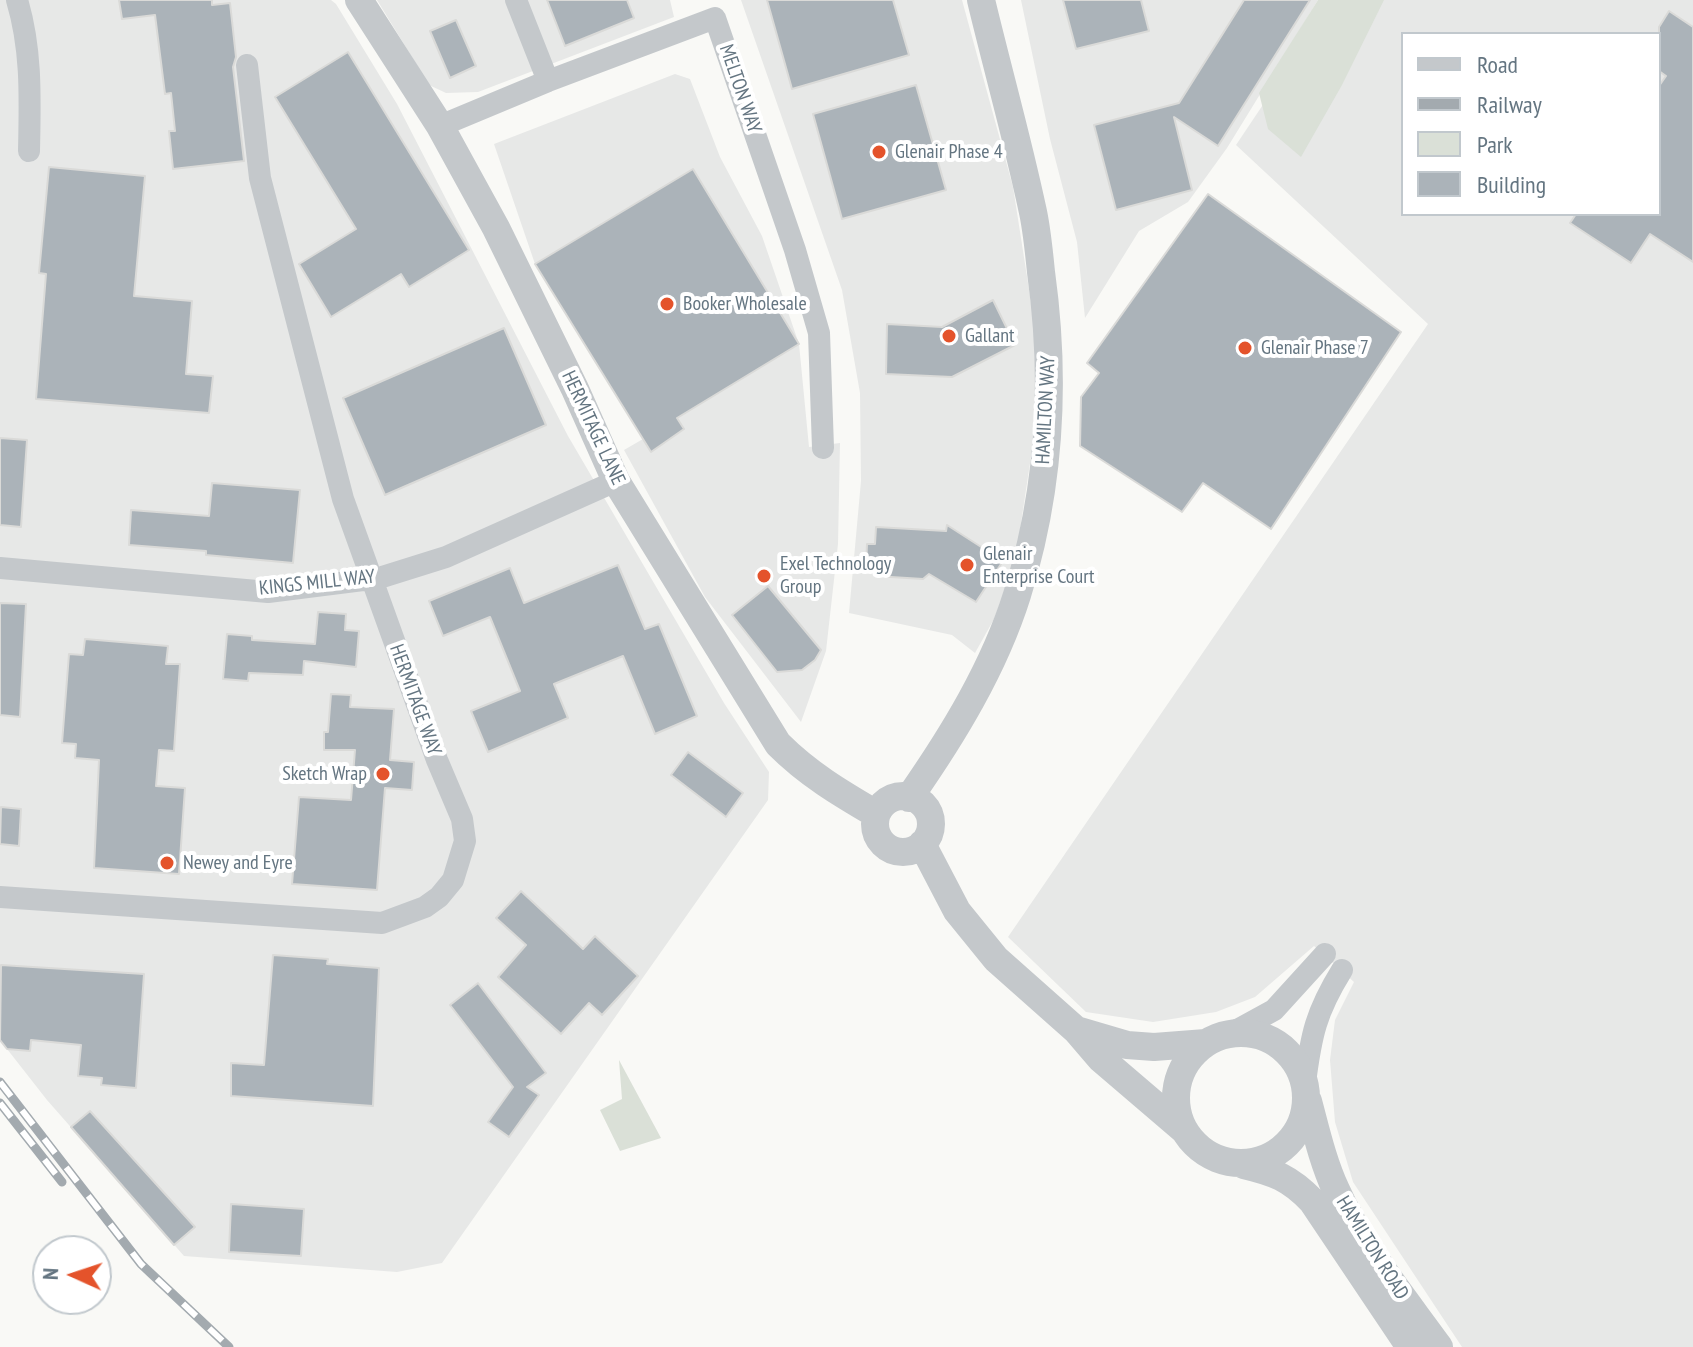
<!DOCTYPE html>
<html>
<head>
<meta charset="utf-8">
<style>
  body { margin:0 }
  #map { position:relative; width:1693px; height:1347px; overflow:hidden; background:#f9f9f6; font-family:"PT Sans Narrow",sans-serif }
  canvas { display:block }
  .legend { position:absolute; left:1401px; top:32px; width:260px; height:184px; box-sizing:border-box; background:#fff; border:2px solid #c1c8cd; margin:0; padding:10px 14px; list-style:none; font-size:24px; color:#647581 }
  .legend li { display:flex; align-items:center; gap:16px; height:40px }
  .legend b { width:40px; border:2px solid #c1c8cd }
  .north { position:absolute; left:32px; top:1235px; width:80px; height:80px; box-sizing:border-box; background:#fff; border:2px solid #c1c8cd; border-radius:50%; rotate:273deg; font-size:22px; font-weight:700; line-height:32px; text-align:center; color:#647581 }
  .north::after { content:''; display:block; margin:auto; width:28px; height:36px; background:#e4532b; clip-path:polygon(50% 0,100% 100%,50% 72%,0 100%) }
</style>
</head>
<body>
<div id="map">
<canvas width="1693" height="1347"></canvas>
<ul class="legend">
<li><b style="height:10px;background:#c4c8cb"></b>Road</li>
<li><b style="height:10px;background:#a3aaaf"></b>Railway</li>
<li><b style="height:22px;background:#dae0d7"></b>Park</li>
<li><b style="height:22px;background:#abb3b9"></b>Building</li>
</ul>
<div class="north">N</div>
</div>
<script>
const ctx = document.querySelector('canvas').getContext('2d');
ctx.lineJoin = 'round';
function paint(path, color) {
  ctx.fillStyle = color;
  ctx.fill(path, 'evenodd');
}
function stroke(path, color, width, dash) {
  ctx.strokeStyle = color;
  ctx.lineWidth = width;
  ctx.lineCap = dash ? 'butt' : 'round';
  ctx.setLineDash(dash || []);
  ctx.stroke(path);
}
function label(font, color, halo, rows, align = 'center') {
  ctx.font = font + ' "PT Sans Narrow",sans-serif';
  ctx.lineWidth = 8;
  ctx.setLineDash([]);
  ctx.textBaseline = 'middle';
  ctx.strokeStyle = halo;
  ctx.fillStyle = color;
  for (const [text, x, y, turn = 0] of rows) {
    ctx.save();
    ctx.translate(x, y);
    ctx.rotate((+turn || 0) * Math.PI / 180);
    ctx.textAlign = isNaN(turn) ? turn : align;
    if (halo) ctx.strokeText(text, 0, 0);
    ctx.fillText(text, 0, 0);
    ctx.restore();
  }
}
paint(new Path2D(`
  M0 0H331L336 4 397 104 568 436 724 703 769 772 768 800 442 1263 397 1272 184 1256 47 1100 0 1040Z
  M377 0H670L674 17 478 92 446 93 429 85Z
  M741 0H962L1013 187 1036 334 1035 430 1015 563 994 619 975 653 952 635 849 613 861 481 860 393 842 290Z
  M1021 0H1318L1227 148 1188 202 1139 231 1085 318 1077 242 1050 139Z
  M1333 0H1693V1347H1462L1353 1182 1335 1122 1330 1060 1335 1020 1354 982 1314 946 1255 997 1216 1012 1153 1022 1086 1012 1008 937 1428 324 1236 145ZM1403 34H1659V214H1403Z
  M675 74 690 79 720 157 762 236 799 344 809 447 840 443 838 544 826 651 801 722 705 597 624 450 643 439 535 264 494 144Z`), '#e7e8e7');
paint(new Path2D(`
  M1318 0H1384L1342 85 1301 157 1268 129 1259 93Z
  M619 1060 661 1138 620 1151 600 1110 622 1099Z`), '#dae0d7');
const building = new Path2D(`
  M119 0H212V5L230 3 236 57 233 67 244 161 173 169 169 131H175L171 93 165 94 155 15 122 19Z
  M547 0H627L634 18 565 46Z
  M767 0H893L909 55 792 89Z
  M1063 0H1141L1149 31 1076 49Z
  M1244 0H1310L1218 146 1174 117 1192 190 1116 210 1094 125 1179 103Z
  M1669 11 1693 27V262L1650 234 1631 263 1570 223 1576 214H1659V86L1666 76 1659 71V27Z
  M456 20 476 66 450 78 430 31Z
  M348 52 469 250 409 287 401 274 331 317 299 264 356 229 275 97Z
  M916 85 946 190 842 219 813 114Z
  M49 167 145 176 134 296 192 301 186 374 213 376 209 413 36 399 46 274 39 273Z
  M693 169 799 344 677 418 684 429 651 452 535 264Z
  M1208 194 1401 332 1271 529 1203 483 1182 512 1080 446 1081 397 1099 373 1087 363Z
  M993 300 1015 345 952 377 886 374 887 324 942 327Z
  M504 328 546 425 385 495 343 398Z
  M0 438 27 440 21 527 0 525Z
  M212 483 300 490 293 563 206 555V551L129 545 131 510 209 516Z
  M947 525 1003 561 976 602 929 574 923 579 875 576V566H866L867 544H875L876 527 946 531Z
  M618 565 645 629 659 624 697 716 655 734 623 656 554 684 568 718 488 752 471 711 520 691 490 617 443 636 429 601 510 568 524 603Z
  M768 586 821 650 815 660 802 670 777 672 732 615Z
  M0 603 26 604 20 717 0 715Z
  M318 612 346 614 345 630 359 631 356 667 304 661 303 675 249 673 248 681 223 679 227 634 252 636V640L315 644Z
  M85 639 168 646 166 664H180L174 751 159 750 156 786 185 788 179 874 94 868 99 760 75 758 76 744 62 743 69 654 83 655Z
  M331 694 351 695 350 707 394 709 390 760 414 762 412 790 385 788 377 890 292 884 299 797 351 800 355 750H324V732H328Z
  M688 752 743 793 726 817 671 775Z
  M1 807 21 809 19 846 0 844Z
  M521 891 583 949 595 936 638 976 602 1015 589 1003 561 1034 498 977 526 945 496 918Z
  M273 955 328 959 327 964 379 968 373 1106 231 1096V1063L264 1065Z
  M1 965 144 974 136 1088 101 1085 102 1078 78 1076 81 1045 31 1040 30 1051 7 1049 0 1040Z
  M478 983 546 1073 527 1087 539 1095 509 1137 488 1122 513 1087 450 1005Z
  M90 1111 195 1227 174 1245 71 1127Z
  M231 1204 304 1209 301 1256 229 1252Z`);
paint(building, '#abb3b9');
stroke(building, '#dadad8', 2);
stroke(new Path2D(`
  M17 0C32 50 30 99 29 151
  M516 0 548 81
  M440 126 548 81 715 18 795 250 819 333 823 448
  M0 568 268 592 379 578 446 557 616 481
  M0 897 382 923 425 907 439 897 453 880 465 841 462 819 437 760 343 499 260 178 247 65
  M1232 1033 1274 1010 1325 954
  M1305 1083C1311 1035 1316 1012 1342 970`), '#c4c8cb', 22);
stroke(new Path2D(`
  M359 0 440 126 496 228 575 389 616 481 778 744C808 774 840 793 876 814
  M875 824a28 28 0 1 1 56 0a28 28 0 1 1-56 0Z
  M909 798C953 735 994 668 1017 595 1050 490 1056 380 1041 272 1039 252 1037 231 1033 212 1018 141 998 71 981 0
  M922 844 957 911 996 959 1076 1030 1100 1058 1183 1129
  M1076 1030 1127 1045 1154 1047 1206 1043
  M1176 1098a65 65 0 1 1 130 0a65 65 0 1 1-130 0Z
  M1308 1101C1316 1131 1323 1162 1336 1190 1361 1246 1403 1297 1439 1347
  M1244 1165C1274 1172 1290 1178 1312 1201L1410 1347`), '#c4c8cb', 28);
const rail = new Path2D(`
  M0 1082 141 1264 229 1347
  M0 1103 62 1182`);
stroke(rail, '#a3aaaf', 9);
stroke(rail, '#fff', 6, [18]);
for (const [x, y, r, color] of [
  [879,152,8,"#e4532b"],
  [667,304,8,"#e4532b"],
  [949,336,8,"#e4532b"],
  [1245,348,8,"#e4532b"],
  [967,565,8,"#e4532b"],
  [764,576,8,"#e4532b"],
  [383,774,8,"#e4532b"],
  [167,863,8,"#e4532b"]
]) {
  const dot = new Path2D();
  dot.arc(x, y, r, 0, 2 * Math.PI);
  ctx.fillStyle = color;
  ctx.fill(dot);
  stroke(dot, '#fff', 3);
}
label('20px', '#647581', '#fff', [
  ["MELTON WAY",740,89,71],
  ["HAMILTON WAY",1046,410,-87],
  ["HERMITAGE LANE",593,428,65],
  ["KINGS MILL WAY",317,583,-6],
  ["HERMITAGE WAY",415,700,70],
  ["HAMILTON ROAD",1372,1248,58]
]);
label('20px', '#647581', '#fff', [
  ["Glenair Phase 4",895,152],
  ["Booker Wholesale",683,304],
  ["Gallant",965,336],
  ["Glenair Phase 7",1261,348],
  ["Glenair",983,554],
  ["Enterprise Court",983,577],
  ["Exel Technology",780,564],
  ["Group",780,587],
  ["Sketch Wrap",367,774,"right"],
  ["Newey and Eyre",183,863]
], 'left');
</script>
</body>
</html>
